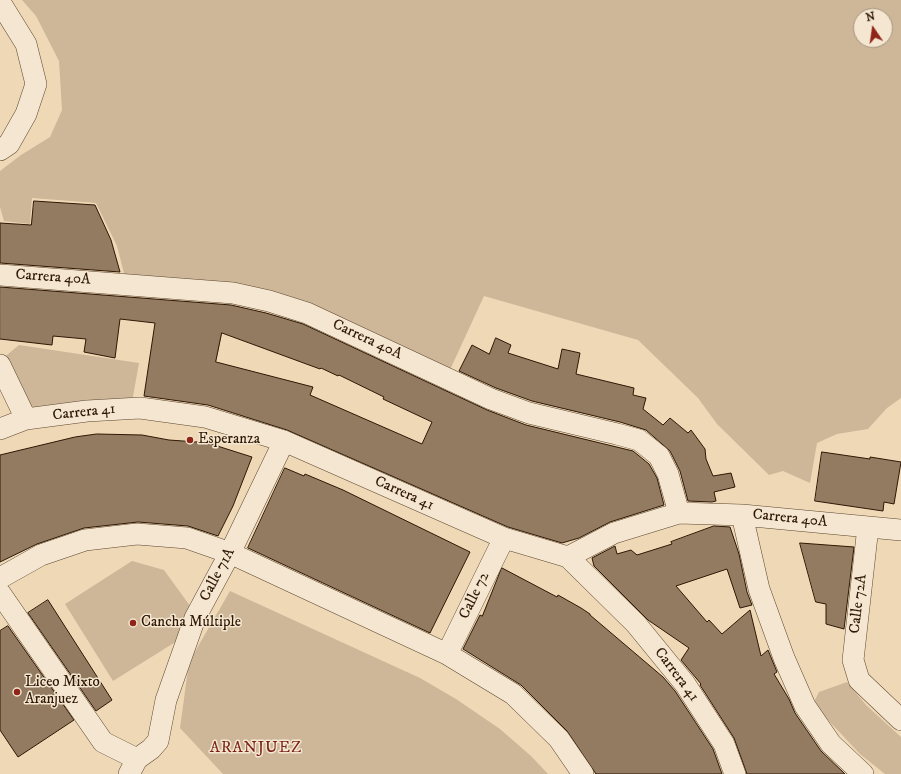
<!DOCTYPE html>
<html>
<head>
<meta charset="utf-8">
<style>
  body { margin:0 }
  #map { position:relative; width:901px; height:774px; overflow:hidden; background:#eed8b6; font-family:"IM FELL DW Pica",serif }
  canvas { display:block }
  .north { position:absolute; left:853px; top:8px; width:40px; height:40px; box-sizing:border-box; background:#f4e6d0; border:1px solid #a5937e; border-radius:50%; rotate:347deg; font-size:11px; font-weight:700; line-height:16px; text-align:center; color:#2e1704 }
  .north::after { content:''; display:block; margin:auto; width:14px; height:18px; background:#8f2418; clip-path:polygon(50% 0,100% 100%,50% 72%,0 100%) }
</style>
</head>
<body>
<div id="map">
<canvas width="901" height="774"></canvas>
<div class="north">N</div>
</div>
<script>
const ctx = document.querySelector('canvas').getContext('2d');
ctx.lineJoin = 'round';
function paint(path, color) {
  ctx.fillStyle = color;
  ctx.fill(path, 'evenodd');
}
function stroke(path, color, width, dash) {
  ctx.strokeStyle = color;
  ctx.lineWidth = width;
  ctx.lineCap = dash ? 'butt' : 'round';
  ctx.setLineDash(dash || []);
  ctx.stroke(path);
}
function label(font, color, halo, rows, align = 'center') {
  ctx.font = font + ' "IM FELL DW Pica",serif';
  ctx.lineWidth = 3;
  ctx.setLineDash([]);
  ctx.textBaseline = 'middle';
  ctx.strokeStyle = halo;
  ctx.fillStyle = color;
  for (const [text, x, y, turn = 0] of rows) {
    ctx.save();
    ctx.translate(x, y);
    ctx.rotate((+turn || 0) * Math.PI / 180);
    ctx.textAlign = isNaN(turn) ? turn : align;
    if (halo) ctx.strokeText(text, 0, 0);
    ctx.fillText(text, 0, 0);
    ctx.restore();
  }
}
paint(new Path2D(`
  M22 0H901V398L887 408 868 429 837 434 817 443 810 483 783 471 769 475 717 424 698 398 638 340 484 296 449 372 302 304 125 277 117 246 96 203 32 198 30 224 4 221 0 207V171L21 155 50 137 62 110 59 61 36 16ZM861 16H885V40H861Z
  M19 345 139 363 132 402 32 417 2 359Z
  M132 561 164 570 193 610 185 636 113 681 65 604Z
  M230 591 420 678 456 699 500 729 531 756 548 774H223L180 728 189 662Z
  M847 682 866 705 901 737V774H885L860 754 813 704 819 692Z`), '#cdb798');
const building = new Path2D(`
  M34 201 95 205 111 240 120 272 0 263V223L31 225Z
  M0 287 231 305 266 313 303 324 487 410 526 425 633 451 649 464 657 478 664 505 610 522 579 538 562 543 508 527 287 430 208 405 144 396 155 323 120 319 115 358 84 352 86 339 53 336 52 345 0 339ZM222 333 320 369 321 368 338 376 339 375 384 397 383 399 432 422 422 444 310 395 313 387 216 362Z
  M496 338 511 345 508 353 558 369 562 349 580 353 576 374 634 388 633 395 646 398 643 409 663 425 670 418 688 433 691 430 705 449 706 459 713 476 731 473 735 487 714 492 716 501 712 502 688 501 680 471 670 451 646 430 620 422 532 401 496 388 459 371 472 345 489 354Z
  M97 434 142 435 169 440 197 442 211 444 252 457 233 506 218 536 188 526 138 522 84 528 37 544 0 562V455L75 437Z
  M822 452 870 459V457L901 462 894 504 884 502 883 511 815 501Z
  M285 468 304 476 305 474 343 490 470 552 430 633 248 548Z
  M714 526 730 527 739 554 747 592 752 605 740 608 727 569 676 586 707 622 709 620 722 634 750 610 761 656 768 650 777 672 774 674 789 699 795 713 821 751 845 774H747L734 738 700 685 701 684 681 660 689 648 648 620 594 566 592 558 615 546 617 554 631 550 637 555 672 544 671 542Z
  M800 543 854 547 844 629 826 624V604L816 602Z
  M502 568 557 597 558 595 581 608 590 614V615L663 677 675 691 713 749 722 774H596L567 731 521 685 463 649 480 615 482 616Z
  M48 600 112 700 96 711 28 613Z
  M8 626 74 720 18 757 0 730V631Z`);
paint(building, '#927b61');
stroke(building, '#2e1704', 1);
const minor = new Path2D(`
  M0 2 26 44 36 84 26 114 9 144 0 150
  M0 275 233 293 269 301 307 313 491 399 529 413 617 434 639 440 659 456 668 474 679 513
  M0 365 26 419
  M0 429 26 419 87 411 140 408 205 417 284 441 504 538 568 557 636 624 685 684 724 744 735 774
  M742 515 759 589 784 658 805 706 831 744 863 774
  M868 527 853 660 859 680 901 720
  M568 557 614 533 679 513 742 515 901 530
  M0 578 41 555 85 540 137 534 187 538 230 553 447 654 513 694 559 739 583 774
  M0 593 103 742 137 759
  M447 654 504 538
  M129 774 137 759 151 749 158 741 166 700 195 618 230 553 284 441`);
stroke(minor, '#5e4730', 22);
stroke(minor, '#f4e6d0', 21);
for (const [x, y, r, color] of [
  [190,440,4,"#8f2418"],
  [133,623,4,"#8f2418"],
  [17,692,4,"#8f2418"]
]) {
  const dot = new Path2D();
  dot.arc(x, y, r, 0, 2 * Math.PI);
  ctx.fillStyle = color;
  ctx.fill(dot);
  stroke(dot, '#f4e6d0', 1.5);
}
label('15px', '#2e1704', '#f4e6d0', [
  ["Carrera 40A",53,278,4],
  ["Carrera 40A",367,340,25],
  ["Carrera 41",84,413,-6],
  ["Carrera 41",404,494,24],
  ["Carrera 40A",790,519,6],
  ["Calle 71A",218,575,-62],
  ["Calle 72",475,596,-64],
  ["Calle 72A",859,604,-83],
  ["Carrera 41",676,675,53]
]);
label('15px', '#2e1704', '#f4e6d0', [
  ["Esperanza",198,440],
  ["Cancha Múltiple",141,623],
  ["Liceo Mixto",25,683],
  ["Aranjuez",25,700]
], 'left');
ctx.letterSpacing = '1px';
label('16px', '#7a1f14', '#f4e6d0', [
  ["ARANJUEZ",256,749]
]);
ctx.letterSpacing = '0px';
</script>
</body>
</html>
